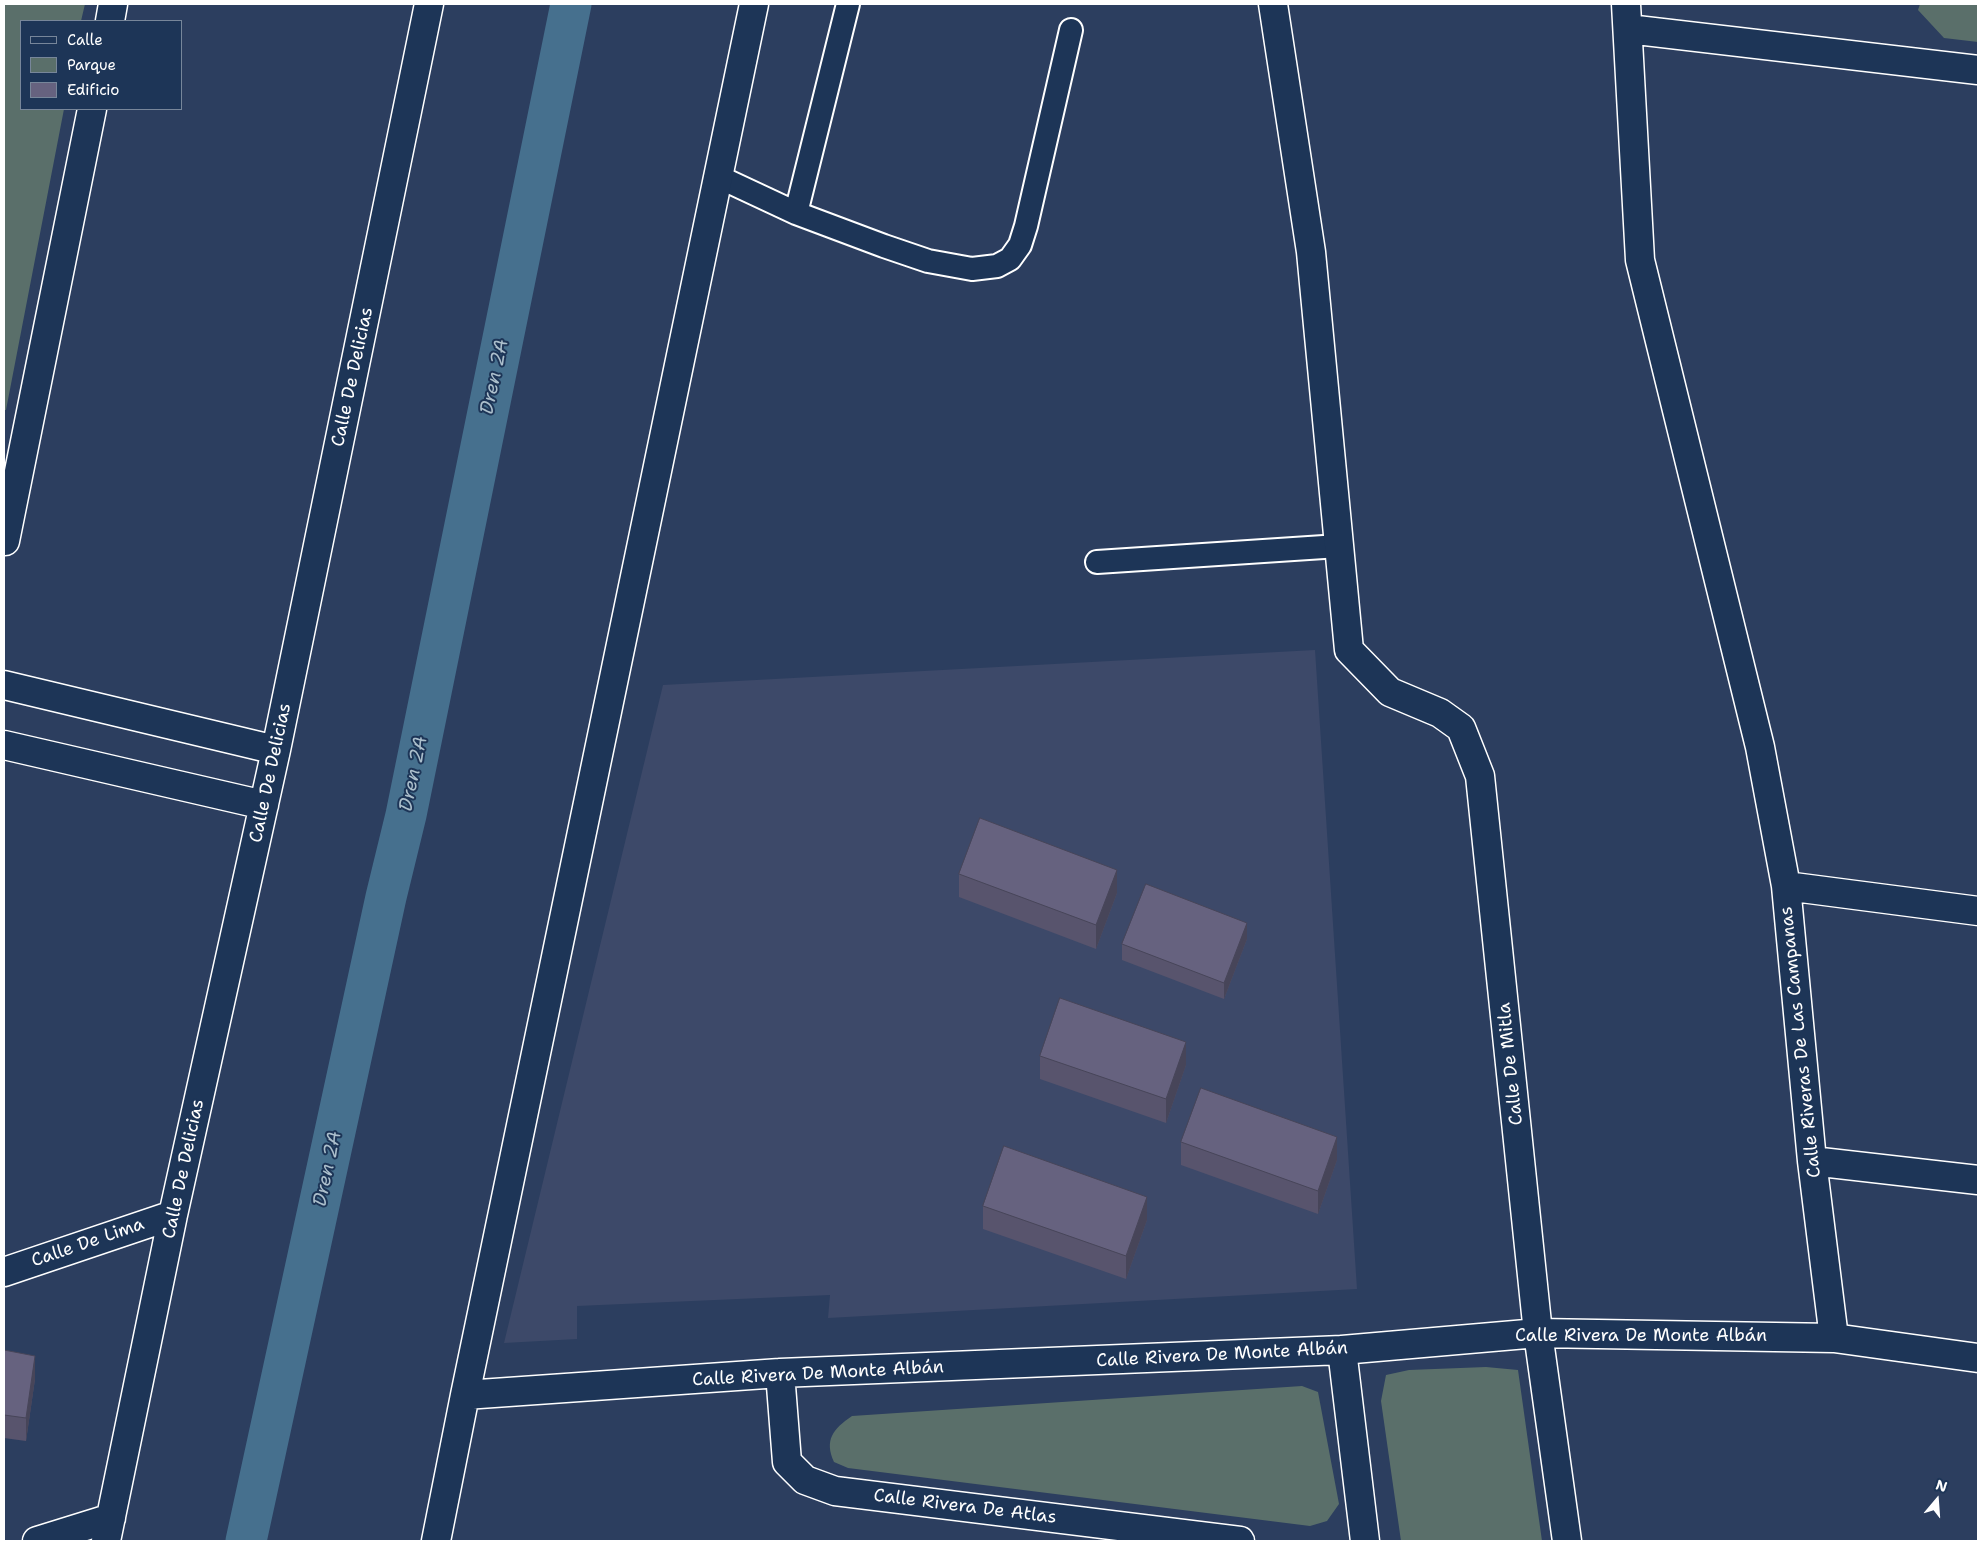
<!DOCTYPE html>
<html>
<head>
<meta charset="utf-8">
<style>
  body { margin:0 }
  #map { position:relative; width:1982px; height:1545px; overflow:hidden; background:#2c3e5f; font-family:"Shantell Sans",sans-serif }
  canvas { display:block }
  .frame { position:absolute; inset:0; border:5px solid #fff; pointer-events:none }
  .legend { position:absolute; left:20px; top:20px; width:162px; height:90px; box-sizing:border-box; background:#1d3557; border:1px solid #77869a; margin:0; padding:6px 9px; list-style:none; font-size:15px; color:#fff }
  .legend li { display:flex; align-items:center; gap:10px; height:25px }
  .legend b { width:25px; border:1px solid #77869a }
  .north { position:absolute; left:1912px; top:1475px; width:50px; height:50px; -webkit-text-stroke:4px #1d3557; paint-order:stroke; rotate:18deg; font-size:14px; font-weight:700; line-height:20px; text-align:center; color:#fff }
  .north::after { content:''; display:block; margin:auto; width:18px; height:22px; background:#fff; clip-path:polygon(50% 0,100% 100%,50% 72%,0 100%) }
</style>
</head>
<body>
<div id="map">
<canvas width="1982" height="1545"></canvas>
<div class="frame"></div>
<ul class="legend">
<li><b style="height:6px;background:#1d3557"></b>Calle</li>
<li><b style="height:14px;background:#5a6f6a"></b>Parque</li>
<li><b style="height:14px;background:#66627f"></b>Edificio</li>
</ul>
<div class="north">N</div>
</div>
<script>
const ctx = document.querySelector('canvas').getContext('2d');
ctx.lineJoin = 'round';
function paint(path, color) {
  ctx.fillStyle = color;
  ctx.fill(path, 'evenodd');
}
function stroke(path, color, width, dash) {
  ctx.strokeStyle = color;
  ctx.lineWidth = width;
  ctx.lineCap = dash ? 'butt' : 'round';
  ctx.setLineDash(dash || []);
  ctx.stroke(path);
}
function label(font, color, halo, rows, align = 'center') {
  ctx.font = font + ' "Shantell Sans",sans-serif';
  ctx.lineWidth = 4;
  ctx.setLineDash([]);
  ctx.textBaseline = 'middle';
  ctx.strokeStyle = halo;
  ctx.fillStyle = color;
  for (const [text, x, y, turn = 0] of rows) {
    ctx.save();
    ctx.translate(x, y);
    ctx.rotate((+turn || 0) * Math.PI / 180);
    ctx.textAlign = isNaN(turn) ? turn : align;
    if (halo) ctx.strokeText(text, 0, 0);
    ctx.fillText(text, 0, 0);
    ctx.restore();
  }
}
paint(new Path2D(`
  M1315 650 1357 1289 828 1318 830 1295 577 1306V1339L504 1343 663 685Z`), '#3d4969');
paint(new Path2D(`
  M4 4H85L81 21H21V109H64L6 410H4Z
  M1920 4H1978V42L1944 38 1918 10Z
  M1486 1367 1518 1370 1542 1541H1401L1381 1401 1386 1375 1409 1370Z
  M1302 1386 1318 1392 1339 1504 1327 1521 1310 1526 848 1468 834 1462C824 1440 833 1429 852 1416Z`), '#5a6f6a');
stroke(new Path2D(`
  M246 1541 386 897 406 815 571 4`), '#46708e', 41);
const service = new Path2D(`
  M719 177 796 213 884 246 928 261 972 269 997 266 1010 259 1020 245 1026 226 1071 30
  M796 213 848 4
  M1097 562 1339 546`);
const minor = new Path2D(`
  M1273 4 1311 252 1349 650 1390 692 1440 713 1461 728 1480 776 1538 1333 1567 1541
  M1626 4 1640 260 1760 747 1786 886 1812 1161 1834 1338
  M110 21 113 4
  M1628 29 1978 70
  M5 541 92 109
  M4 685 276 750
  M4 745 264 805
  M1786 886 1978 911
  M1812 1161 1978 1180
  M4 1272 173 1215
  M1342 1350 1365 1541
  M780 1373 787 1462 805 1480 835 1491 1240 1541
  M465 1395 780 1373 1342 1350 1538 1333 1834 1338 1978 1358
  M37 1541 111 1518
  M106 1541 173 1215 276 750 429 4
  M436 1541 465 1395 754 4`);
stroke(service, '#fff', 26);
stroke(minor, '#fff', 31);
stroke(service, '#1d3557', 22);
stroke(minor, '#1d3557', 28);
paint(new Path2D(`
  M959 874 1117 893 1096 949 959 897Z
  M1247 939 1224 999 1122 960V944Z
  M1040 1056 1186 1065 1166 1123 1040 1079Z
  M1181 1142 1337 1160 1318 1214 1181 1165Z
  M983 1206 1147 1220 1126 1279 983 1229Z
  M4 1350 35 1379 26 1441 4 1438Z`), '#58546d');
paint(new Path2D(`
  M1117 870V893L1096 949V925Z
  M1247 923V939L1224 999V983Z
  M1186 1042V1065L1166 1123V1099Z
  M1337 1137V1160L1318 1214V1191Z
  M1147 1197V1220L1126 1279V1256Z
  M35 1356V1379L26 1441V1418Z`), '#474559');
const building = new Path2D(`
  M980 818 1117 870 1096 925 959 874Z
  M1146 884 1247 923 1224 983 1122 944Z
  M1060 998 1186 1042 1166 1099 1040 1056Z
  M1201 1088 1337 1137 1318 1191 1181 1142Z
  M1004 1146 1147 1197 1126 1256 983 1206Z
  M4 1350 35 1356 26 1418 4 1415Z`);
paint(building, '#66627f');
stroke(building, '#474559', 1);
label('18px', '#fff', '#1d3557', [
  ["Calle De Delicias",353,377,-78],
  ["Calle De Delicias",271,773,-78],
  ["Calle Riveras De Las Campanas",1801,1042,-96],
  ["Calle De Mitla",1511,1064,-96],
  ["Calle De Delicias",184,1169,-78],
  ["Calle De Lima",88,1243,-19],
  ["Calle Rivera De Monte Albán",1641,1336],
  ["Calle Rivera De Monte Albán",1222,1355,-3],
  ["Calle Rivera De Monte Albán",818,1374,-3],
  ["Calle Rivera De Atlas",965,1507,7]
]);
label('italic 19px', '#acbfcc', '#1d3557', [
  ["Dren 2A",495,377,-78],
  ["Dren 2A",414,774,-78],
  ["Dren 2A",328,1169,-78]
]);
</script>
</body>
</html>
